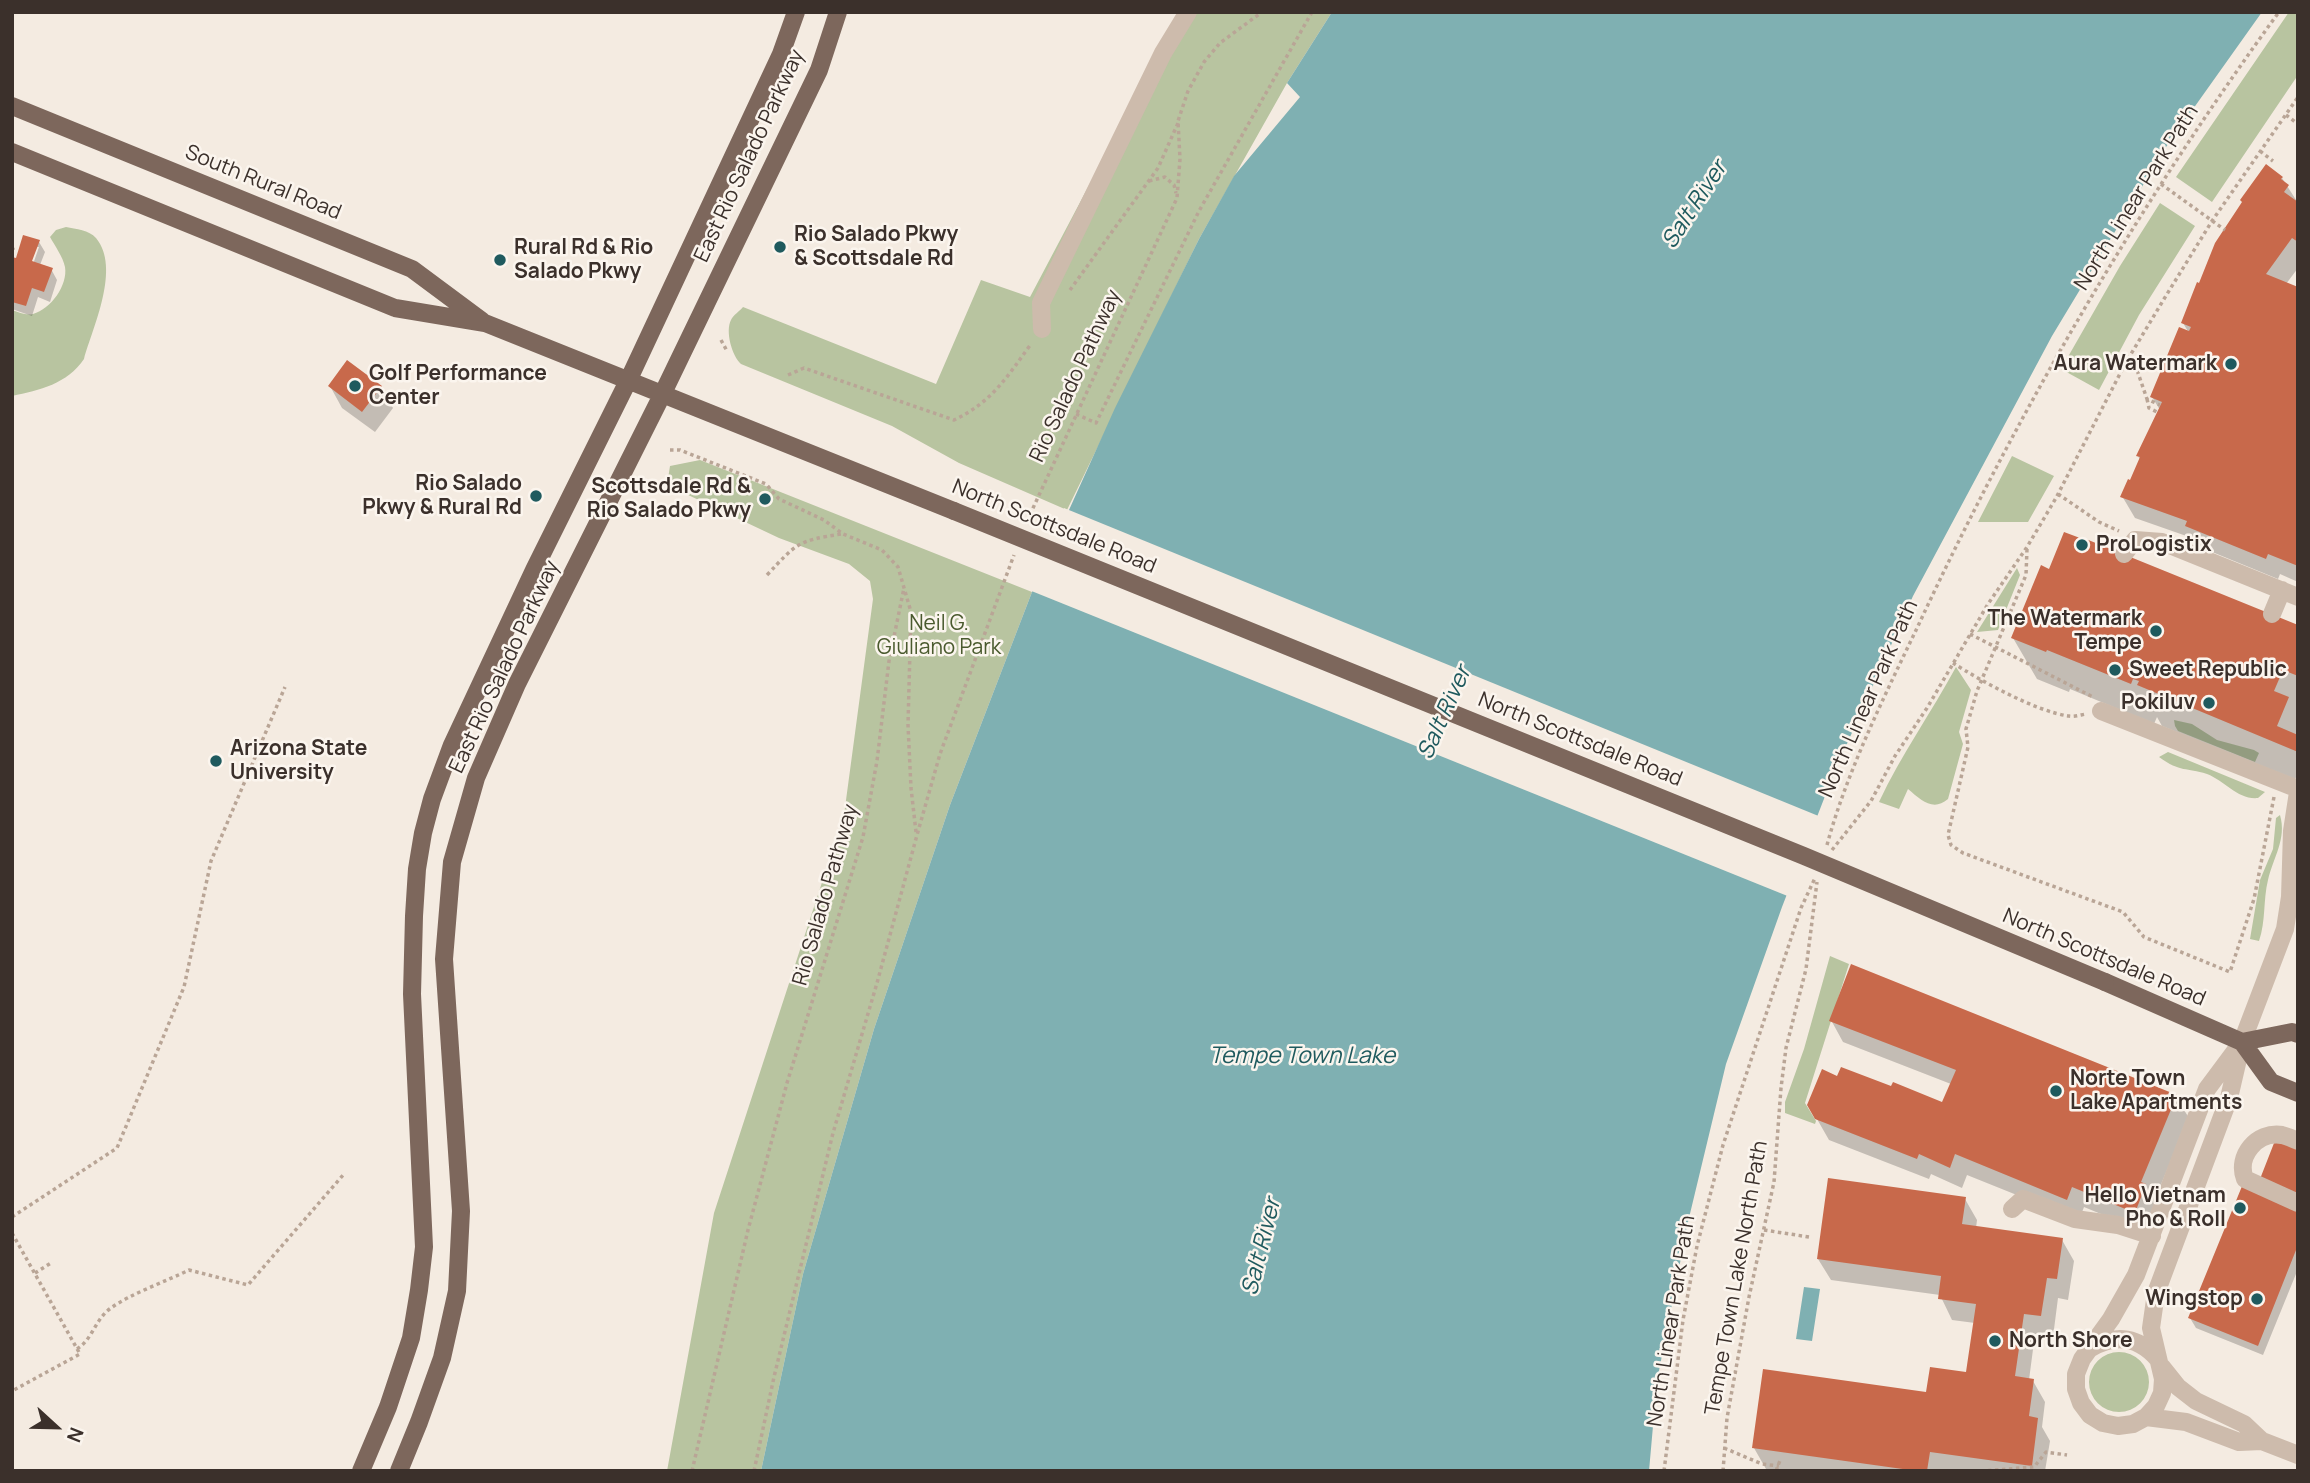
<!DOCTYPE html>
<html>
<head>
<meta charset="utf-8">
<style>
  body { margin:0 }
  #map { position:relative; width:2310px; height:1483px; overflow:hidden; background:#f4ebe1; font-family:Manrope,sans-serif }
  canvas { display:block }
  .frame { position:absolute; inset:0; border:14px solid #3b302b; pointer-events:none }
  .north { position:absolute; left:21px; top:1392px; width:70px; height:70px; -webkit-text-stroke:5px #fbf5ee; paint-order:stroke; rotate:112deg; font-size:19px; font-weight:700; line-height:28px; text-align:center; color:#3b302b }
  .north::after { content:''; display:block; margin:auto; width:24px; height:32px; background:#3b302b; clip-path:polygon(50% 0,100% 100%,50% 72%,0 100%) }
</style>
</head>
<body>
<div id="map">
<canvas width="2310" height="1483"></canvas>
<div class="frame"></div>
<div class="north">N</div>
</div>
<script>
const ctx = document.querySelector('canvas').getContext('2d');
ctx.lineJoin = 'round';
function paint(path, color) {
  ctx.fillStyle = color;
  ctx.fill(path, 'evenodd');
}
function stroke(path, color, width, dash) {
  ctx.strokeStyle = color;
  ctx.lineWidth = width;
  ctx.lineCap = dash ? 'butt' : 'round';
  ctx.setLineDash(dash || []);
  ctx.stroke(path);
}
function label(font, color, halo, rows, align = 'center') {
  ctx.font = font + ' Manrope,sans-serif';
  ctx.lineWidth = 5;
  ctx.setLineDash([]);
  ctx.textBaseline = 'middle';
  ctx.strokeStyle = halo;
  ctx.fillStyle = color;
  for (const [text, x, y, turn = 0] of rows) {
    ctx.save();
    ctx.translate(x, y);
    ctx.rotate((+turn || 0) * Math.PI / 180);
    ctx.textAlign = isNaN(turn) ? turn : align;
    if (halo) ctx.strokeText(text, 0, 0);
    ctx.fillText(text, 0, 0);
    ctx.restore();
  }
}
paint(new Path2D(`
  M1185 12H1332L1287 83 1199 239 1067 510 959 463 892 426 741 364C732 356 725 331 731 320 733 315 740 311 743 307L936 384 981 280 1030 297 1161 49Z
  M2289 12H2298V75L2212 202 2176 177Z
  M2160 203 2195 226 2139 315 2099 390 2061 369 2120 266Z
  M66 227C76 229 89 230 96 238 121 268 93 327 84 359 67 384 40 390 12 396V310C19 312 26 316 33 314 51 309 68 285 65 267 63 257 55 246 50 237L56 230Z
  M2012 456 2054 476 2028 522H1978Z
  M700 460 1032 592 950 805 874 1029 803 1274 761 1471H667L714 1213 844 815 873 599 870 581 849 564 779 538 667 485 670 466Z
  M2017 568 2020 575 1998 630 1977 632Z
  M1956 667 1971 690 1959 732 1963 744 1948 799C1933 812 1921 800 1908 789L1899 809 1879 802C1901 755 1931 713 1956 667Z
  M2174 720 2192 724 2217 740 2254 750 2259 753 2255 762 2178 731 2175 726Z
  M2168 752 2265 792 2258 798C2238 800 2225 781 2207 774 2186 767 2181 773 2159 757Z
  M2280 815C2287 839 2273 858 2268 880 2263 900 2266 921 2259 941L2250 939 2260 880 2273 849 2276 818Z
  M1830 956 1849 964 1805 1103 1816 1121 1815 1124 1785 1113V1102L1804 1049Z
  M2089 1382a30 30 0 1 1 60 0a30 30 0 1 1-60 0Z`), '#b8c4a0');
paint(new Path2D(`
  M1332 12H2262L2166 147 2052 336 1913 596 1834 773 1782 907 1726 1064 1688 1222 1657 1381 1649 1471H761L803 1274 874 1029 950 805 1032 592 1115 408 1199 239 1234 176 1300 97 1287 83Z
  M1804 1287 1820 1289 1812 1341 1796 1339Z`), '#7fb0b2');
paint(new Path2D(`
  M1064 508 1821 817 1790 897 1029 590Z`), '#f4ebe1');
paint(new Path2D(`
  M2282 178 2298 203V268L2286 284 2298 289V582L2280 574 2278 579 2200 547 2195 539 2135 518 2122 496 2131 482 2140 460 2138 456 2160 410 2152 397 2189 333 2183 323 2217 244Z
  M39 242 45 252 40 265 51 269 57 280 50 302 38 297 32 316 12 309V258L17 260ZM36 247H39L31 270 28 269Z
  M330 386 380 387 393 408 375 432 342 408Z
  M2298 627V772L2295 780 2162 726 2157 717 2154 724 2070 689 2069 692 2037 679 2013 638Z
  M1852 966 2176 1097 2189 1118 2154 1201 2157 1207 2147 1233 2084 1207 2079 1220 1967 1175 1962 1188 1931 1174 1929 1179 1829 1140 1809 1105 1837 1078 1892 1089 1943 1104 1951 1084 1843 1042 1831 1020Z
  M2298 1148V1269L2263 1355 2196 1328 2190 1318 2261 1181Z
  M1965 1199 1977 1220 1976 1228 2062 1240 2074 1261 2068 1300 2058 1298 2053 1337 2035 1334 2029 1380 2033 1381 2045 1402 2042 1427 2050 1441 2045 1471H1779L1766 1469 1754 1448 1927 1394 1968 1374 1975 1323 1952 1320 1940 1295 1831 1280 1818 1259Z`), '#0003');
paint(new Path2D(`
  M2266 164 2283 177 2281 179 2289 185 2284 192 2298 202V242L2292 238 2266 274 2298 287V566L2268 554 2266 559 2185 526 2187 521 2120 497 2128 479 2130 480 2140 457 2136 456 2162 402 2150 397 2179 327 2189 331 2191 327 2181 323 2197 282 2199 283 2215 243 2242 202 2240 200Z
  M23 235 40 240 32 261 53 268 44 292 32 288 26 306 12 302V257L16 258Z
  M347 360 382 386 362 412 328 386Z
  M2064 532 2080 538 2081 537 2298 625V676L2283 670 2274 691 2289 697 2277 726 2298 735V752L2137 685 2139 681 2133 679 2131 684 2047 650 2046 652 2011 638 2041 565 2049 569Z
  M1851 964 2177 1095 2141 1182 2146 1184 2135 1213 2072 1187 2067 1200 1955 1154 1950 1168 1919 1154 1917 1159 1815 1119 1807 1105 1822 1069 1837 1076 1841 1067 1891 1086 1893 1082 1942 1102 1956 1070 1829 1021Z
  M2276 1138 2298 1146V1245L2258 1346 2188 1318 2247 1174 2260 1179Z
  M1828 1178 1966 1197 1962 1224 2063 1238 2057 1279 2047 1278 2041 1316 2024 1314 2015 1376 2034 1379 2029 1416 2038 1418 2032 1466 1930 1452 1927 1471H1917L1752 1448 1763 1369 1926 1392 1930 1367 1966 1372 1976 1304 1938 1299 1941 1276 1817 1259Z`), '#c8694b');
stroke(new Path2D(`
  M2286 115 2298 124
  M2260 151 2273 161
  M1149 181 1165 177 1174 185 1176 193
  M2161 184 2225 230
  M12 247 14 251
  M1070 290 1158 168 1178 123
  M721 340 727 351
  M2125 364 2137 370 2147 399 2160 405
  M788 375 804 368 954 420C992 402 1007 377 1031 344
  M2147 399 2149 408 2157 412
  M1076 414 1096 423 1199 211 1312 12
  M670 450H680L766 484 779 499 824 520 843 534 882 550 898 567 911 612 908 725 911 788 916 832
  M2058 494 2099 522 2119 531
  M1027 521 1177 198 1180 159 1178 121 1188 91 1204 62 1220 43 1262 12
  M2027 549 2026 575 1977 691 1966 729 1968 747 1948 835 1951 845 1963 853 2123 912 2144 937 2230 972 2254 899 2274 797
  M767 575C797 543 797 541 841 534
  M1970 634 2093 697
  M1953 663C1981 681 2037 712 2069 716 2074 717 2080 715 2086 714
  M1827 845C1847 771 1885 695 1918 626 2018 411 2139 204 2279 12
  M1832 850 1871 801 1895 756 1927 708 1988 604 2027 547 2056 498 2125 364 2164 299 2212 221 2298 97
  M12 1217 117 1148 184 987 211 861 285 687
  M1764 1230 1809 1237
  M12 1233 80 1354 12 1391
  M35 1273 51 1263
  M77 1349C93 1339 95 1319 111 1308 130 1294 167 1281 189 1270L248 1285 344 1174
  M1724 1448 1762 1464 1779 1466
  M692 1471 748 1230 787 1083 863 837 877 761 889 661 904 588
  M754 1471 774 1377 833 1133 877 983 917 835 940 754 1014 555
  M1664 1471 1683 1320 1697 1246 1723 1145 1801 908 1815 878
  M1723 1471 1727 1418 1749 1297 1774 1182 1781 1088 1786 1048 1806 969 1817 882
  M1776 1471 1781 1458
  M1981 1471 2034 1467 2046 1452 2067 1455`), '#b9a596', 3.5, [3.5, 3.5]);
stroke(new Path2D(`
  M1042 329 1041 303 1163 53 1188 12
  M2124 554 2135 540 2162 542 2298 597
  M2272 614 2282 590
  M2101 711 2298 789
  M2242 1042 2207 1089 2136 1275 2111 1319 2082 1359 2076 1374V1389L2081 1403 2090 1415 2103 1423 2118 1426 2133 1424 2146 1417 2156 1406 2162 1393 2163 1379 2151 1328 2156 1293 2229 1098 2242 1042 2285 929 2290 897 2292 831 2298 792
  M2298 1141C2293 1139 2287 1136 2282 1135 2257 1131 2236 1156 2245 1179L2298 1203
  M2012 1209 2023 1199 2075 1219 2118 1225 2152 1236
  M2091 1348C2116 1333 2139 1337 2158 1359
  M2162 1367 2178 1387 2196 1401 2244 1424 2262 1441 2298 1455
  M2146 1417 2186 1422 2239 1442 2262 1441`), '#cdbbac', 18);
stroke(new Path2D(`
  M12 106 412 269 482 321
  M12 152 395 308 485 323 954 511
  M2105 982 2242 1042 2271 1082 2298 1093
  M2242 1042 2292 1032 2298 1034
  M361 1471 388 1407 411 1338 419 1290 424 1247 412 994 414 916 417 869 423 833 432 799 452 745 534 570 628 381 781 54 796 12
  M399 1471 419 1422 442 1358 457 1291 461 1211 444 959 452 862 476 778 517 684 662 395 819 70 838 12`), '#7d675c', 18);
stroke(new Path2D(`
  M954 511 1804 856 2105 982`), '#7d675c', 18);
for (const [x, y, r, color] of [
  [780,247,7,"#1f5a5e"],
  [500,260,7,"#1f5a5e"],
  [2231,364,7,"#1f5a5e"],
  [355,386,7,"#1f5a5e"],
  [536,496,7,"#1f5a5e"],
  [765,499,7,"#1f5a5e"],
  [2082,545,7,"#1f5a5e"],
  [2156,631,7,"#1f5a5e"],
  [2115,670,7,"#1f5a5e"],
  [2209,703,7,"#1f5a5e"],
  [216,761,7,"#1f5a5e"],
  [2056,1091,7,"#1f5a5e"],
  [2240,1208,7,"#1f5a5e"],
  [2257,1299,7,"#1f5a5e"],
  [1995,1341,7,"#1f5a5e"]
]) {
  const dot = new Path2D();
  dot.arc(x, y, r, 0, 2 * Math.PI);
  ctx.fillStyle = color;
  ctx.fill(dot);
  stroke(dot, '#fbf5ee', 2.5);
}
label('21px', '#3b302b', '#fbf5ee', [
  ["East Rio Salado Parkway",750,156,-65],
  ["South Rural Road",263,183,22],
  ["North Linear Park Path",2137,198,-58],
  ["Rio Salado Pathway",1076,376,-65],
  ["North Scottsdale Road",1054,527,22],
  ["East Rio Salado Parkway",505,667,-65],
  ["North Linear Park Path",1869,699,-66],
  ["North Scottsdale Road",1580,740,22],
  ["Rio Salado Pathway",826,895,-74],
  ["North Scottsdale Road",2104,958,23],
  ["Tempe Town Lake North Path",1737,1278,-80],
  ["North Linear Park Path",1672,1321,-81]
]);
label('bold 21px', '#3b302b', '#fbf5ee', [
  ["Rio Salado Pkwy",794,235],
  ["& Scottsdale Rd",794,259],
  ["Rural Rd & Rio",514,248],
  ["Salado Pkwy",514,272],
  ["Aura Watermark",2217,364,"right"],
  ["Golf Performance",369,374],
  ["Center",369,398],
  ["Rio Salado",522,484,"right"],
  ["Pkwy & Rural Rd",522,508,"right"],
  ["Scottsdale Rd &",751,487,"right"],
  ["Rio Salado Pkwy",751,511,"right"],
  ["ProLogistix",2096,545],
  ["The Watermark",2142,619,"right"],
  ["Tempe",2142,643,"right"],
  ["Sweet Republic",2129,670],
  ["Pokiluv",2195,703,"right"],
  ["Arizona State",230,749],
  ["University",230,773],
  ["Norte Town",2070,1079],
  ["Lake Apartments",2070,1103],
  ["Hello Vietnam",2226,1196,"right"],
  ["Pho & Roll",2226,1220,"right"],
  ["Wingstop",2243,1299,"right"],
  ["North Shore",2009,1341]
], 'left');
label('21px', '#4a5a2e', '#fbf5ee', [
  ["Neil G.",939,624],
  ["Giuliano Park",939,648]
]);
label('italic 23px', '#1f5a5e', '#fbf5ee', [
  ["Salt River",1695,205,-57],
  ["Salt River",1445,713,-66],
  ["Tempe Town Lake",1302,1057],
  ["Salt River",1262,1247,-76]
]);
</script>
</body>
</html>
